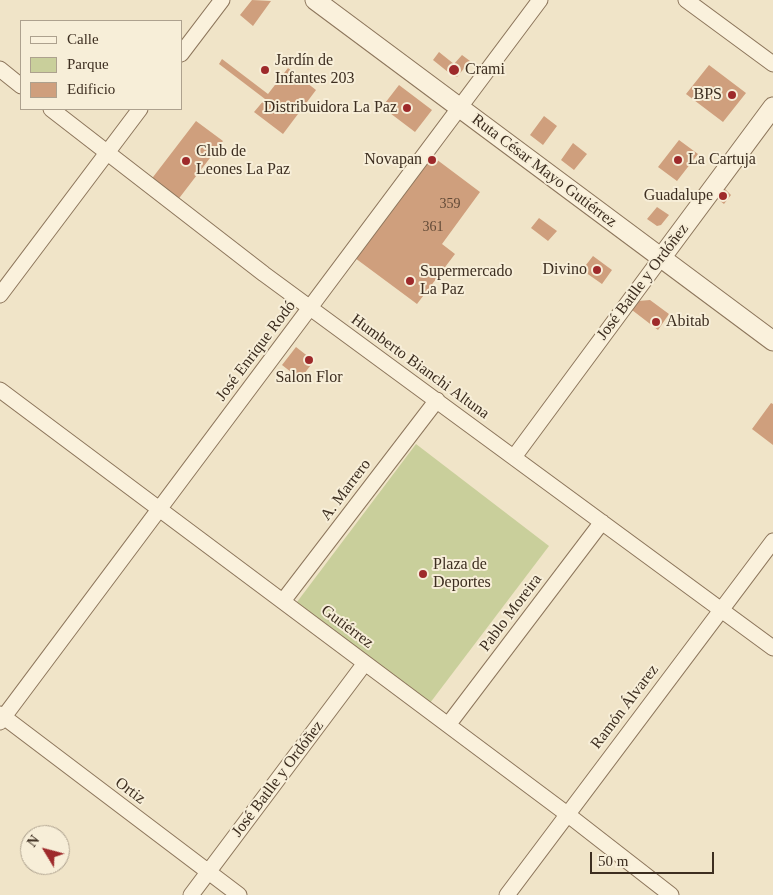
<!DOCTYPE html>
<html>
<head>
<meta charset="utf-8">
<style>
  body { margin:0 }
  #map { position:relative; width:773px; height:895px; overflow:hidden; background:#f0e4c8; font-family:Georgia,serif }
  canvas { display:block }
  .legend { position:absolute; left:20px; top:20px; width:162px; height:90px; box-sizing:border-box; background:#f7eed8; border:1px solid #ada18e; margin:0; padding:6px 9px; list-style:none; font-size:15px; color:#3d2e20 }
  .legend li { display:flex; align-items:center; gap:10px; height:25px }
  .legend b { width:25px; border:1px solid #ada18e }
  .north { position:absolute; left:20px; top:825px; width:50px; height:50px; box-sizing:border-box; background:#f7eed8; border:1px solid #ada18e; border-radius:50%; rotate:307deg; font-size:14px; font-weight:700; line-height:20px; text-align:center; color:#3d2e20 }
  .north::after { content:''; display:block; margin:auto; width:18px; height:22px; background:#9e2a2b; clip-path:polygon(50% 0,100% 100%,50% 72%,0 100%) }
  .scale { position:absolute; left:590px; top:852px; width:124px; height:22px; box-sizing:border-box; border:2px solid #3d2e20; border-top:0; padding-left:6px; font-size:15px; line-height:18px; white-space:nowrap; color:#3d2e20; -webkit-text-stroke:4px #f7eed8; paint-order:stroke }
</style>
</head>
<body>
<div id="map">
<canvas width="773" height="895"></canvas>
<ul class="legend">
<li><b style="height:6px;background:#faf1dc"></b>Calle</li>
<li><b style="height:14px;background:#c9cf9b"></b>Parque</li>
<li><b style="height:14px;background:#cf9f7d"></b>Edificio</li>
</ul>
<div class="north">N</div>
<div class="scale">50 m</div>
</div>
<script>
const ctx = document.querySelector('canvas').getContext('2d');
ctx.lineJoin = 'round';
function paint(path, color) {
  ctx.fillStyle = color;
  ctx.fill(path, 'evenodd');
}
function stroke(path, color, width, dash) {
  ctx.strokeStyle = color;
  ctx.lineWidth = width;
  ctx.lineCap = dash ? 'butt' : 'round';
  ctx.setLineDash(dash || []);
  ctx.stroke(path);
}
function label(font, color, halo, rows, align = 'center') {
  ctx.font = font + ' Georgia,serif';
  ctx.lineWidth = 4;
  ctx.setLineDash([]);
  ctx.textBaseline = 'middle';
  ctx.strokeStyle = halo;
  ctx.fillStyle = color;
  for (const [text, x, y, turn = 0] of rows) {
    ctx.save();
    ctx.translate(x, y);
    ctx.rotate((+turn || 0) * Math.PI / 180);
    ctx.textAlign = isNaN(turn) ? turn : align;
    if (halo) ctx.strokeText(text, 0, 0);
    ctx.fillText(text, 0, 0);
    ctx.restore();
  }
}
paint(new Path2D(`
  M416 444 549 546 430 703 297 602Z`), '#c9cf9b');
paint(new Path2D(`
  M252 0 271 1 253 26 240 15Z
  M439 52 454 64 462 55 470 61 457 77 453 76 433 60Z
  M222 59 268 94 288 68 316 90 283 134 254 112 265 99 219 64Z
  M709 65 746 93 723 122 686 94Z
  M399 85 432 110 415 132 382 107Z
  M544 116 557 126 543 145 530 135Z
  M196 121 223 141 177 201 150 181Z
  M679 140 698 154 677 181 658 167Z
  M573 143 587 154 574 170 561 160Z
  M432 156 480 192 442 244 455 254 417 304 355 258Z
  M723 187 731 195 724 204 715 197Z
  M657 207 669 215 661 225 657 226 647 219Z
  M539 218 557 231 548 241 531 228Z
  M593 256 612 270 602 284 582 270Z
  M650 300 669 314 658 330 632 310 638 301Z
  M296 347 314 361 300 379 282 365Z
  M771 403 773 404V445L752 429Z`), '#cf9f7d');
const minor = new Path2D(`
  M686 0 773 64
  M181 54 222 0
  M0 69 21 86
  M51 109 264 274 773 648
  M0 295 140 109
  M0 390 567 814 671 895
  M514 457 661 258
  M283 601 437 400
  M0 714 239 895
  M0 722 540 0
  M448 725 602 522
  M191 895 365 663
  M507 895 773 541`);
const tertiary = new Path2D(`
  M315 0 773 341
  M661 258 773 107`);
stroke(minor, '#8d765c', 17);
stroke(tertiary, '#8d765c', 21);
stroke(minor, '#faf1dc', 15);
stroke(tertiary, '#faf1dc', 19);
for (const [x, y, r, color] of [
  [265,70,5,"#9e2a2b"],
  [454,70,6,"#9e2a2b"],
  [732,95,5,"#9e2a2b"],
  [407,108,5,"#9e2a2b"],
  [432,160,5,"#9e2a2b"],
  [678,160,5,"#9e2a2b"],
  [186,161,5,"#9e2a2b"],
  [723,196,5,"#9e2a2b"],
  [597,270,5,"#9e2a2b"],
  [410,281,5,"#9e2a2b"],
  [656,322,5,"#9e2a2b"],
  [309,360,5,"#9e2a2b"],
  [423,574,5,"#9e2a2b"]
]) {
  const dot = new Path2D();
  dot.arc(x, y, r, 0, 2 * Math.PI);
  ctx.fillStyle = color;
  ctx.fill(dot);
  stroke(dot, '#f7eed8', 2);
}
label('14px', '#624a37', null, [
  ["359",450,204],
  ["361",433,227]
]);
label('16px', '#3d2e20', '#f7eed8', [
  ["Jardín de",275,61],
  ["Infantes 203",275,79],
  ["Crami",465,70],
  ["BPS",722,95,"right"],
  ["Distribuidora La Paz",397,108,"right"],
  ["Club de",196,152],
  ["Leones La Paz",196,170],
  ["Novapan",422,160,"right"],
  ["La Cartuja",688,160],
  ["Guadalupe",713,196,"right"],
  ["Divino",587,270,"right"],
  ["Supermercado",420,272],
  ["La Paz",420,290],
  ["Abitab",666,322],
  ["Salon Flor",309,378,"center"],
  ["Plaza de",433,565],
  ["Deportes",433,583]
], 'left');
label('16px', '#3d2e20', '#f7eed8', [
  ["Ruta César Mayo Gutiérrez",544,171,37],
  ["José Batlle y Ordóñez",643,282,-53],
  ["José Enrique Rodó",256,351,-53],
  ["Humberto Bianchi Altuna",420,367,36],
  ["A. Marrero",346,490,-53],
  ["Pablo Moreira",511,613,-53],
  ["Gutiérrez",347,627,37],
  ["Ramón Álvarez",625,707,-53],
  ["José Batlle y Ordóñez",278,779,-53],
  ["Ortiz",130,791,37]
]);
</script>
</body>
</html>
